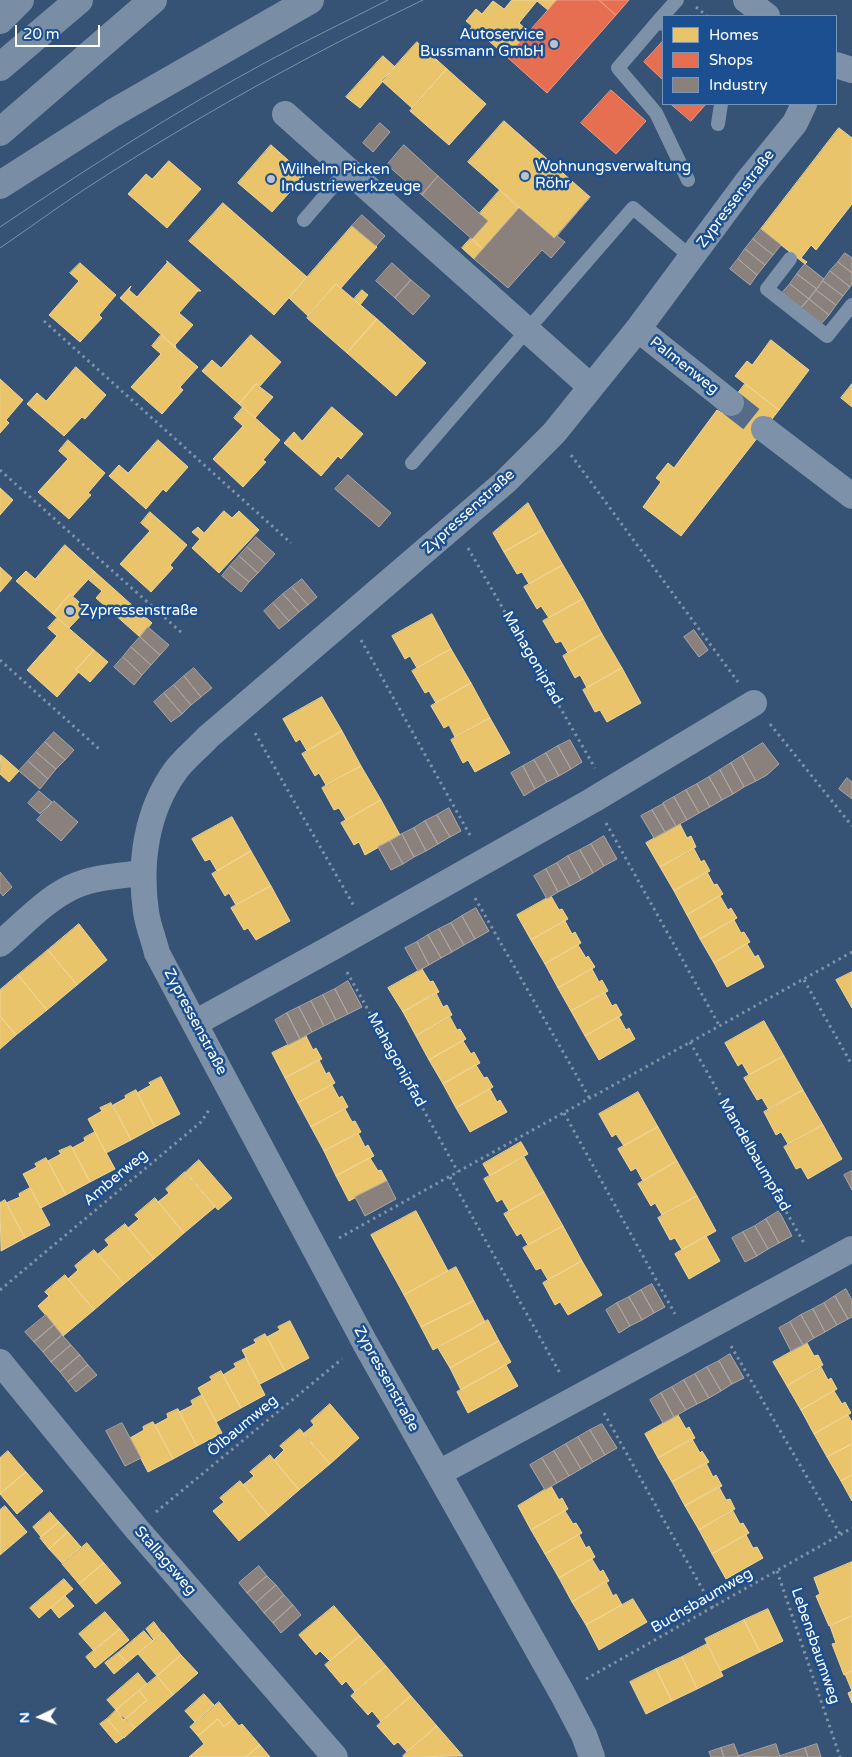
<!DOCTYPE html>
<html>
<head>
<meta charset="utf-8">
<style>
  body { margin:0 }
  #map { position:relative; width:852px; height:1757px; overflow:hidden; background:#365274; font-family:"Varela Round",sans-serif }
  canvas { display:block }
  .legend { position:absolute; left:662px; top:15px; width:175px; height:90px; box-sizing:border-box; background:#1b4f8f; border:1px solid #7695bc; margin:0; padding:6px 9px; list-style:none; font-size:15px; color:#fff }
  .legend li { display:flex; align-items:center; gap:10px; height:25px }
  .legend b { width:25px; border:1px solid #7695bc }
  .north { position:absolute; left:15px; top:1692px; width:50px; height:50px; -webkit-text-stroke:4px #1b4f8f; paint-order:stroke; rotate:267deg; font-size:14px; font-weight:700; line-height:20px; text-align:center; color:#fff }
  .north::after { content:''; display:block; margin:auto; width:18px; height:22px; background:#fff; clip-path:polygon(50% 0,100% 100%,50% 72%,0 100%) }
  .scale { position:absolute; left:15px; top:25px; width:85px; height:22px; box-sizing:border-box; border:2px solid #fff; border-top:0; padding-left:6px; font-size:15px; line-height:18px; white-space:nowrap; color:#fff; -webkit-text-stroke:4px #1b4f8f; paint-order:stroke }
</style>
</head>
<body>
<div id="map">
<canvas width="852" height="1757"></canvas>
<ul class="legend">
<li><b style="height:14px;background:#e9c46a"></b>Homes</li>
<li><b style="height:14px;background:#e76f51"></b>Shops</li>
<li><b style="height:14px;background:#8a817c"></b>Industry</li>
</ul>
<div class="north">N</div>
<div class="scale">20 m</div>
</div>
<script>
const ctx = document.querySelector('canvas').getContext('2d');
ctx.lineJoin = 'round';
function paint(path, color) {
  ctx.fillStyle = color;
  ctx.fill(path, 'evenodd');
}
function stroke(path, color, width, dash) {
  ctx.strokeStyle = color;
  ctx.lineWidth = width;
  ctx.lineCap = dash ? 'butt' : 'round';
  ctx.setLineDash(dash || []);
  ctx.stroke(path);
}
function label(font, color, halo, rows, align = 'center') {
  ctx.font = font + ' "Varela Round",sans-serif';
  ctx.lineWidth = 5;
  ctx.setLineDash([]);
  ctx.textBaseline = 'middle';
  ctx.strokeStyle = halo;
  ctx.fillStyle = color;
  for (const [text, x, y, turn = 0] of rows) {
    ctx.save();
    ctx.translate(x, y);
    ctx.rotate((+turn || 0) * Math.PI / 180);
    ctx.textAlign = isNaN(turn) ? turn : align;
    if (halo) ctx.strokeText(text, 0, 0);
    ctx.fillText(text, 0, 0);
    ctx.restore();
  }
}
const homes = new Path2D(`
  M512 0H557L548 10 537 1 519 23 529 32 507 57 480 33 476 35 472 34 470 30 472 26 466 21 476 9 482 14 493 1 504 9Z
  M417 42 447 69 412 108 382 81Z
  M383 56 395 67 360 108 346 97Z
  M447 69 486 104 449 145 410 111Z
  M504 121 590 197 554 238 468 162Z
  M839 128 852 138V204L816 250 811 245 801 258 807 262 805 264 761 229Z
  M271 145 305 175 272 212 238 183Z
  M169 161 201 189 167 228 128 194 146 174 152 179Z
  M500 190 519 208 483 249 472 239 488 221 480 213Z
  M223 203 307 277 274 315 189 241Z
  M352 226 377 247 341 288 336 284 308 316 289 298Z
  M471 238 483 249 474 259 462 248Z
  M167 261 201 291H198L179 313 193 325 175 345 176 348 120 298 131 286 129 290 137 297 167 263Z
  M80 263 116 295 99 315 102 318 80 342 49 315 79 281 70 273Z
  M336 284 377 319 347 353 307 318Z
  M362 290 368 295 360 305 354 299Z
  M377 319 426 363 396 396 347 353Z
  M161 335 198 367 180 387 183 390 162 414 131 387 161 354 152 346Z
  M251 335 281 362 260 386 256 384 239 404 202 371 212 360 221 368Z
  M771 340 809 370 779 410 735 376 747 361 752 365Z
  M76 367 106 395 85 419 82 417 64 436 27 404 37 393 46 401Z
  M0 379 23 400 6 420 9 423 0 433Z
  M256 384 273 397 255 418 239 404Z
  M745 384 779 410 681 536 643 507 661 482 656 478 668 463 674 468 717 410 722 413Z
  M852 384V407L841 398Z
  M243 407 280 440 263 460 266 462 243 487 213 459 243 426 234 418Z
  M332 407 363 434 341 459 338 456 321 476 284 443 294 432 302 441Z
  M68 440 105 473 88 493 91 495 69 519 38 492 68 459 59 451Z
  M158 440 188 467 166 492 163 489 146 509 109 476 119 465 128 473Z
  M0 488 13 500 0 515Z
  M528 503 543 530 504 552 493 533Z
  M224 511 232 518 239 511 259 530 219 573 192 548 200 539 192 532 198 527 204 533Z
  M150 512 187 545 170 565 173 568 151 592 120 564 150 531 141 523Z
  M543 530 563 565 529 584 522 572 517 574 504 552Z
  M65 545 95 572 73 596 70 594 53 614 16 581 26 571 35 579Z
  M563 565 583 599 549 618 541 606 537 609 524 587Z
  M0 567 12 578 0 592Z
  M95 572 152 623 140 637 96 598 102 591 89 580Z
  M70 594 87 609 69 628 53 614Z
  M583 599 602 634 568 653 561 641 556 643 543 621Z
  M432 614 451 649 417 668 410 656 405 659 392 636Z
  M57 618 94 650 76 670 79 672 57 697 27 670 57 636 48 628Z
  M602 634 622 668 587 688 580 675 575 678 563 656Z
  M451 649 471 683 436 703 429 691 425 693 412 671Z
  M94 650 108 662 90 682 76 670Z
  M622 668 641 703 607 722 600 710 595 712 583 690Z
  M471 683 490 718 455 737 449 725 444 728 431 706Z
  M322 697 342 731 307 751 300 739 296 742 283 719Z
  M490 718 510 753 475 772 468 760 463 763 451 740Z
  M342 731 361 766 326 785 319 773 315 776 302 754Z
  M1 755 19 771 9 782 0 774Z
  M361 766 381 800 346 820 339 808 334 810 322 788Z
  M381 800 400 835 365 855 359 842 354 845 341 823Z
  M232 817 251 851 217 871 210 859 205 861 192 839Z
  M680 824 687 838 691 836 696 847 660 867 646 843Z
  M694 849 701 862 704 860 710 871 674 891 660 867Z
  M251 851 271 886 236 905 229 893 225 896 212 874Z
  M707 872 714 885 717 884 723 894 687 915 674 891Z
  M271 886 290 921 256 940 248 928 244 930 231 908Z
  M551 896 559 910 562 909 568 919 531 940 517 915Z
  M720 896 728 910 731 908 737 918 700 939 687 915Z
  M734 920 741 933 744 932 750 942 714 963 700 939Z
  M565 921 572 934 575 932 581 943 545 964 531 940Z
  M79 924 107 960 77 985 48 950Z
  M747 944 755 957 758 955 764 967 727 987 714 963Z
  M578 945 586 958 588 956 595 967 558 988 545 964Z
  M48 950 77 985 47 1010 18 975Z
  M422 969 430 982 433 981 439 992 403 1012 388 988Z
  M592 969 599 982 602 980 608 991 571 1011 558 988Z
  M852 972V1008L836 980Z
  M18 975 47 1010 16 1035 0 1016V990Z
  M436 993 443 1007 447 1005 452 1015 416 1036 403 1012Z
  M605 993 612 1006 616 1004 622 1015 585 1036 571 1011Z
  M0 1016 16 1035 0 1049Z
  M450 1017 457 1030 460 1029 466 1039 429 1060 416 1036Z
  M619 1017 626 1030 629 1028 635 1039 599 1060 585 1036Z
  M764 1021 784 1056 749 1075 742 1063 738 1066 725 1043Z
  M306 1036 313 1050 316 1048 322 1059 285 1078 272 1053Z
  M463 1041 471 1054 474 1052 480 1063 443 1084 429 1060Z
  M784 1056 803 1090 769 1110 762 1098 757 1100 744 1078Z
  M319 1060 326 1074 329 1072 335 1083 298 1103 285 1078Z
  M476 1065 484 1078 487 1077 493 1087 456 1108 443 1084Z
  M161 1077 180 1114 155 1127 137 1093 151 1085 149 1083Z
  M332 1085 339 1098 342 1096 348 1107 311 1127 298 1103Z
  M490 1089 497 1102 500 1100 507 1112 470 1132 456 1108Z
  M136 1090 155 1127 131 1140 113 1105 126 1098 125 1096Z
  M803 1090 823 1125 788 1144 781 1132 776 1135 764 1112Z
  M638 1092 658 1127 624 1146 616 1134 612 1137 599 1114Z
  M111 1103 131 1140 106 1153 88 1119 102 1111 100 1108Z
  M345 1109 352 1122 355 1121 361 1132 324 1151 311 1127Z
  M823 1125 842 1159 808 1179 801 1167 796 1169 784 1147Z
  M658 1127 677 1161 643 1181 636 1168 631 1171 618 1149Z
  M95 1132 115 1169 90 1182 72 1148 85 1141 84 1138Z
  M358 1133 365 1147 368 1145 374 1156 336 1176 324 1151Z
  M521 1142 528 1154 490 1176 483 1164Z
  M71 1146 90 1182 66 1195 48 1161 61 1154 59 1151Z
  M524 1157 544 1192 509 1211 502 1199 497 1202 484 1179Z
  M46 1158 66 1195 41 1208 23 1174 37 1167 35 1164Z
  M370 1158 378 1171 381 1170 387 1181 349 1201 336 1176Z
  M199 1160 232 1198 218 1210 186 1172Z
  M677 1161 697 1196 662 1215 655 1203 651 1206 638 1184Z
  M185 1172 215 1207 184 1233 158 1202 169 1193 166 1189Z
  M30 1188 50 1225 25 1238 6 1203 20 1197 19 1194Z
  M544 1192 563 1226 528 1245 521 1233 517 1236 504 1214Z
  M697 1196 716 1231 682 1250 675 1238 670 1240 658 1218Z
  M155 1198 184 1233 154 1259 128 1228 139 1219 135 1215Z
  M5 1200 25 1238 1 1251 0 1203Z
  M416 1211 448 1271 404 1295 371 1235Z
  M125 1224 154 1259 124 1284 98 1254 109 1245 105 1240Z
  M563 1226 582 1261 548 1280 541 1268 536 1270 523 1248Z
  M706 1236 720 1261 689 1279 675 1254Z
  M94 1250 124 1284 94 1310 68 1279 78 1270 75 1266Z
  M582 1261 602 1295 568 1315 560 1302 555 1305 543 1283Z
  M456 1267 474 1301 421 1327 404 1295Z
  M65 1275 94 1310 63 1336 38 1306 49 1296 45 1292Z
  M474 1301 485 1322 433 1350 421 1327Z
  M488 1320 499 1341 450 1368 438 1348Z
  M290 1321 309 1358 285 1371 267 1337 280 1330 278 1327Z
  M265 1334 285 1371 260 1384 242 1350 256 1343 254 1340Z
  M499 1341 511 1362 461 1390 450 1368Z
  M807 1343 814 1356 818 1355 823 1365 787 1386 773 1362Z
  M246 1358 265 1395 241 1408 223 1375 236 1367 234 1364Z
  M506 1365 518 1386 468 1413 457 1392Z
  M821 1367 828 1380 831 1378 837 1389 801 1410 787 1386Z
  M221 1371 241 1408 216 1422 198 1388 212 1380 210 1377Z
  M834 1391 842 1404 845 1402 851 1413 814 1434 801 1410Z
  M202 1395 222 1433 197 1446 179 1412 193 1405 191 1401Z
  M330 1404 359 1438 330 1464 303 1434 314 1425 311 1421Z
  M178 1409 197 1446 173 1459 155 1425 168 1418 167 1414Z
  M678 1415 686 1429 689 1427 695 1438 658 1458 645 1434Z
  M848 1415 852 1422V1444L827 1457 814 1434Z
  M153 1422 173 1459 148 1472 130 1438 144 1430 143 1427Z
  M300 1429 330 1464 299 1490 274 1460 284 1450 280 1446Z
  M692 1439 700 1453 702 1451 709 1462 672 1482 658 1458Z
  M852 1444V1475L841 1481 827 1457Z
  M8 1451 26 1472 0 1494V1458Z
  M270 1455 299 1490 269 1516 243 1485 254 1476 250 1472Z
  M706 1463 713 1477 716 1475 722 1486 685 1506 672 1482Z
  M26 1472 43 1491 17 1514 0 1494Z
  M852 1475V1501L841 1481Z
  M240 1481 269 1516 239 1541 213 1511 224 1502 220 1498Z
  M551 1486 559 1500 562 1498 568 1509 531 1530 518 1506Z
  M719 1487 726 1500 730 1499 735 1509 699 1530 685 1506Z
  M5 1506 27 1532 0 1555V1510Z
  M565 1511 573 1524 576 1523 582 1533 545 1554 531 1530Z
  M733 1511 740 1524 743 1523 749 1533 712 1554 699 1530Z
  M50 1512 59 1522 41 1537 33 1527Z
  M59 1522 68 1532 49 1549 40 1538Z
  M68 1532 81 1547 62 1563 49 1549Z
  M579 1535 586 1548 589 1546 595 1557 559 1578 545 1554Z
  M746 1535 753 1548 757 1547 763 1558 726 1579 712 1554Z
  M87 1543 104 1563 79 1584 62 1564Z
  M592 1559 600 1572 603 1570 609 1581 572 1602 559 1578Z
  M852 1562V1616L829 1626 816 1596 820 1594 814 1578Z
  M104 1563 121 1583 96 1604 79 1584Z
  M64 1579 73 1589 39 1618 30 1608Z
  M606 1582 613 1596 616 1594 622 1605 586 1625 572 1602Z
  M65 1596 74 1606 59 1618 51 1608Z
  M633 1599 647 1622 599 1650 586 1625Z
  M334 1606 360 1636 330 1661 320 1651 316 1655 299 1635Z
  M768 1609 783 1641 760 1652 744 1620Z
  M105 1612 120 1629 94 1651 79 1634Z
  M852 1616V1671L844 1675 832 1644 836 1643 830 1626Z
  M744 1620 760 1652 721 1671 705 1639Z
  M154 1622 162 1633 154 1640 146 1629Z
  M120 1629 129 1640 95 1668 86 1657Z
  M144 1631 153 1641 127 1663 118 1653Z
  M163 1633 181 1655 157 1676 138 1654Z
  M360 1636 386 1666 355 1692 346 1681 342 1685 325 1665Z
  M707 1644 723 1676 697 1689 682 1657Z
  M118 1653 127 1663 114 1674 105 1663Z
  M181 1655 198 1673 173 1695 157 1676Z
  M682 1657 697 1689 672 1701 656 1669Z
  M386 1666 411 1696 381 1722 372 1711 368 1715 351 1696Z
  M656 1669 672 1701 646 1714 630 1682Z
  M852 1671V1703L848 1693 852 1691 845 1674Z
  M138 1673 147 1684 116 1710 107 1700Z
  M157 1676 173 1695 135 1728 126 1718 147 1700 139 1691Z
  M139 1691 147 1700 124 1720 116 1710Z
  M204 1694 214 1705 195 1722 185 1711Z
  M411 1696 437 1726 407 1752 398 1742 394 1745 377 1726Z
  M219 1702 233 1719 224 1727 218 1719 198 1736 190 1727Z
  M116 1710 135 1728 124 1738 107 1719Z
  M107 1719 123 1738 116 1743 100 1724Z
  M218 1719 224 1727 233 1719 239 1726 242 1724 260 1745 246 1757H189L204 1744 198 1736Z
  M437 1726 463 1756 404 1757 403 1756Z
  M260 1745 270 1757H246Z`);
paint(homes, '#e9c46a');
stroke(homes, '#f0d697', 1);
const shops = new Path2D(`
  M557 0H599L616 15 547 93 507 57Z
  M599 0H629L616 15Z
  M663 41V80L644 62Z
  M611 90 646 121 616 154 581 123Z
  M671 104H706L691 121Z`);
paint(shops, '#e76f51');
stroke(shops, '#ee9a85', 1);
const industry = new Path2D(`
  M380 123 390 132 373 152 363 143Z
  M404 145 438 176 422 195 387 165Z
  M438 176 488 221 472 239 422 195Z
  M590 197 557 236 565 242 551 258 542 250 508 288 474 259 519 208 554 238Z
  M362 215 385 236 376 246 352 226Z
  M761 229 781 245 773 255 753 239Z
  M753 239 773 255 765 265 745 249Z
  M745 249 765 265 757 275 738 259Z
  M845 253 852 258V273L838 262Z
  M738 259 757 275 750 285 730 269Z
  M838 262 852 273V284L850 287 830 271Z
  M392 263 411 280 395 298 376 281Z
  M805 264 824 279 817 289 797 274Z
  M830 271 850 287 843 296 823 281Z
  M797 274 817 289 809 299 790 284Z
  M411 280 430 296 413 315 395 298Z
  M823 281 843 296 836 305 816 290Z
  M790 284 809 299 801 308 782 293Z
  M816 290 836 305 829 315 809 299Z
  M809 299 829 315 821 324 801 308Z
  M348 475 391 513 379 527 335 489Z
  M256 537 275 554 266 564 247 547Z
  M247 547 266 564 258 573 239 556Z
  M239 556 258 573 249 582 230 566Z
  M230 566 249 582 241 592 222 576Z
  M302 579 317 597 308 605 292 587Z
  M292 587 308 605 299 612 283 594Z
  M283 594 299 612 289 621 273 603Z
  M273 603 289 621 279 629 264 611Z
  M148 627 169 645 160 655 140 637Z
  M694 630 708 650 699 657 684 637Z
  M140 637 160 655 151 665 131 647Z
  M131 647 151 665 142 675 123 657Z
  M123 657 142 675 134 685 114 667Z
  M194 668 212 688 201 697 184 676Z
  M184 676 201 697 191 705 174 685Z
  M174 685 191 705 182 714 164 693Z
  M164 693 182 714 171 722 154 702Z
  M54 732 74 750 65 760 45 742Z
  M570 740 582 762 571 769 558 746Z
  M45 742 65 760 56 769 36 752Z
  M763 743 779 764 767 775 756 781 742 756Z
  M558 746 571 769 559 776 546 753Z
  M36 752 56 769 48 779 28 761Z
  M546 753 559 776 547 782 534 760Z
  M742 756 756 781 744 787 731 763Z
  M534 760 547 782 535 789 523 766Z
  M28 761 48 779 40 789 19 771Z
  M731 763 744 787 733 794 720 770Z
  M523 766 535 789 524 796 511 773Z
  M720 770 733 794 722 800 709 777Z
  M709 777 722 800 710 807 697 784Z
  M847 778 852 782V799L839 789Z
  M697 784 710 807 699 813 686 790Z
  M686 790 699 813 687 820 674 797Z
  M39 791 52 802 40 814 28 803Z
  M674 797 687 820 676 826 663 803Z
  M54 801 78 822 61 841 37 820Z
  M663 804 676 826 665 832 652 810Z
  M449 808 461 831 450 837 437 815Z
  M652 810 665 832 654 838 641 816Z
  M437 815 450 837 438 844 425 821Z
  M425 821 438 844 426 851 414 828Z
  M414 828 426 851 414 857 402 834Z
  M402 834 414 857 403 864 390 841Z
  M604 836 617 859 604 866 591 844Z
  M390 841 403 864 391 870 378 847Z
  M591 844 604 866 593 873 580 850Z
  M580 850 593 873 581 880 568 856Z
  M568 856 581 880 570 886 557 863Z
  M557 863 570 886 558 892 546 869Z
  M546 869 558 892 547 899 534 876Z
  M0 872 12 887 3 896 0 892Z
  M476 908 489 931 475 939 462 916Z
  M462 916 475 939 464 945 451 923Z
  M451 923 464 945 452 952 439 929Z
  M439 929 452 952 441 958 428 935Z
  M428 935 441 958 429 965 417 942Z
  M417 942 429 965 418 971 405 948Z
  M348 981 362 1007 348 1014 335 989Z
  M335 989 348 1014 336 1020 323 995Z
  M323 995 336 1020 324 1026 311 1001Z
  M311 1001 324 1026 312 1032 299 1007Z
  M299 1007 312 1032 300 1039 287 1013Z
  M287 1013 300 1039 288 1045 275 1020Z
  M852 1171V1190L844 1175Z
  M387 1181 396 1199 365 1216 355 1197Z
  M779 1211 792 1236 779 1243 766 1219Z
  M766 1219 779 1243 768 1249 755 1226Z
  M755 1226 768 1249 757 1256 743 1232Z
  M743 1232 757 1256 745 1262 732 1238Z
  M652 1284 665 1307 654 1313 641 1290Z
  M846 1289 852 1300V1317L848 1319 835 1296Z
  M641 1290 654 1313 642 1320 629 1297Z
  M835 1296 848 1319 837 1325 824 1303Z
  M629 1297 642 1320 630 1326 617 1303Z
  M617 1303 630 1326 619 1333 606 1310Z
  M824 1303 837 1325 825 1332 813 1309Z
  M813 1309 825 1332 814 1338 801 1315Z
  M46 1315 54 1325 34 1342 25 1332Z
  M801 1315 814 1338 803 1345 790 1322Z
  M790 1322 803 1345 791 1351 779 1328Z
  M54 1325 62 1335 43 1352 34 1342Z
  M62 1335 71 1345 51 1362 43 1352Z
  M71 1345 80 1355 60 1372 51 1362Z
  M730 1354 744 1378 732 1384 719 1361Z
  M80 1355 88 1365 68 1382 60 1372Z
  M719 1361 732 1384 721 1391 707 1367Z
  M88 1365 97 1375 76 1392 68 1382Z
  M707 1367 721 1391 709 1398 695 1374Z
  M695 1374 709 1398 697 1404 684 1380Z
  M684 1380 697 1404 686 1410 672 1387Z
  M672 1387 686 1410 674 1417 661 1393Z
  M661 1393 674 1417 663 1423 650 1400Z
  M122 1423 141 1458 125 1466 106 1431Z
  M602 1424 617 1448 605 1455 590 1430Z
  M590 1430 605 1455 593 1462 578 1437Z
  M578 1437 593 1462 581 1469 566 1444Z
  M566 1444 581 1469 569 1476 554 1451Z
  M554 1451 569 1476 557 1483 542 1458Z
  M542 1458 557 1483 545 1490 530 1465Z
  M259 1566 267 1576 247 1593 239 1583Z
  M267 1576 276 1585 256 1603 247 1593Z
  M276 1585 284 1595 264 1613 256 1603Z
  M284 1595 293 1605 273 1623 264 1613Z
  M293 1605 301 1615 281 1633 273 1623Z
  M734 1744 739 1757H724L721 1748Z
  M776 1744 780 1757 738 1756Z
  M817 1744 821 1757H808L805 1748Z
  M721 1748 724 1757H711L709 1752Z
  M805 1748 808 1757H780V1756Z`);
paint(industry, '#8a817c');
stroke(industry, '#ada7a3', 1);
stroke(new Path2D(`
  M731 403 764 429`), '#546c89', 26, [26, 13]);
stroke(new Path2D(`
  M696 7 707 16
  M44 321 291 543
  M571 455 738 682
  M0 470 183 634
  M468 548 595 768
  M361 640 471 837
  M0 660 99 749
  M770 724 852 826
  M255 733 354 906
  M606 823 719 1025
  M475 898 590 1099
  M347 972 458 1172
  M804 980 852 1065
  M690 1042 804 1243
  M564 1113 675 1314
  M450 1177 561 1375
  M339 1238 852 952
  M0 1290 201 1122 209 1110
  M731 1346 840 1534
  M604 1413 713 1608
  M156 1512 342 1359
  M777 1571 840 1757
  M586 1679 852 1528`), '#7d92a8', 3, [2.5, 4]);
stroke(new Path2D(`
  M659 20 677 0
  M663 24 659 20 618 68 656 113 688 180
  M718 124 721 104
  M304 220 347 170
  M790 259 767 289 827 336 852 305
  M412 463 633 208 691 257`), '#7d92a8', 14);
stroke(new Path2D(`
  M746 0 767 16
  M836 65 852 70
  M285 114 591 387
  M638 329 731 403
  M764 429 852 496
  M0 944C22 925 44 901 70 888 92 877 119 876 142 873
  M195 1023 333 947 593 800 754 703
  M0 1362 135 1527 335 1757
  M439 1473 852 1249
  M592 1757 584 1735 562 1693 365 1343 157 953C154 940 148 926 146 912 139 863 146 811 176 770 185 758 198 748 208 737L505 482 554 433 638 329 747 182 795 123 804 104`), '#7d92a8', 26);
stroke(new Path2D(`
  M0 20 20 0
  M0 67 79 0
  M0 132 153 0
  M0 185 113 113 310 0`), '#798da4', 28);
stroke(new Path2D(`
  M0 227C88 168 177 110 270 60 309 39 349 20 388 0
  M0 248C38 222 74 195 113 171 213 108 316 51 423 0`), '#7e92a7', 1);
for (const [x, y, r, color] of [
  [554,44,5,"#b9c2ce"],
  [525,176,5,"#b9c2ce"],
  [271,179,5,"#b9c2ce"],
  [70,611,5,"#b9c2ce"]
]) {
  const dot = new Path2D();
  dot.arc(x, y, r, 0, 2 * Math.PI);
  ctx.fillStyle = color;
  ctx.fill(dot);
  stroke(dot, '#1b4f8f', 2);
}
label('15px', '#fff', '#1b4f8f', [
  ["Autoservice",544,35,"right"],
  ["Bussmann GmbH",544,52,"right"],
  ["Wohnungsverwaltung",535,167],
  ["Röhr",535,184],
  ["Wilhelm Picken",281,170],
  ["Industriewerkzeuge",281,187],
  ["Zypressenstraße",80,611]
], 'left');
label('15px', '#fff', '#1b4f8f', [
  ["Zypressenstraße",736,199,-53],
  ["Palmenweg",684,366,38],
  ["Zypressenstraße",469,512,-42],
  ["Mahagonipfad",532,658,60],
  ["Zypressenstraße",195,1022,62],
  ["Mahagonipfad",396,1060,61],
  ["Mandelbaumpfad",754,1155,60],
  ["Amberweg",116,1178,-40],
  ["Zypressenstraße",386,1379,61],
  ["Ölbaumweg",243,1426,-40],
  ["Stallagsweg",165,1561,49],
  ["Buchsbaumweg",702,1601,-30],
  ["Lebensbaumweg",815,1646,71]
]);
</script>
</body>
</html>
